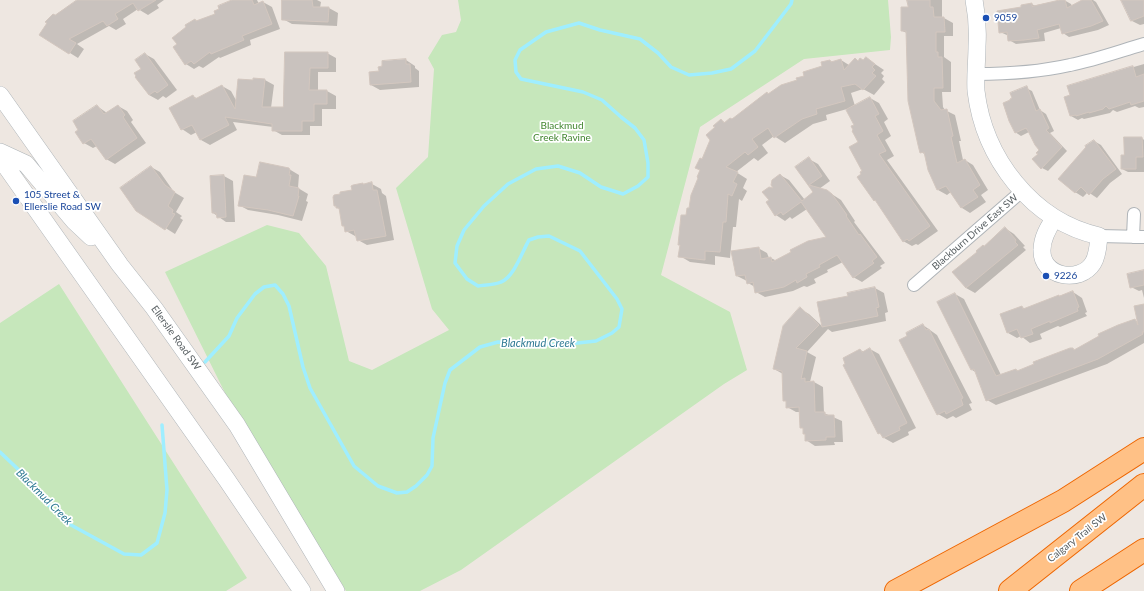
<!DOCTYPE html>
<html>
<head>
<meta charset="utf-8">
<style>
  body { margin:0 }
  canvas { display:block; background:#eee7e1 }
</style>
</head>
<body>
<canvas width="1144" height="591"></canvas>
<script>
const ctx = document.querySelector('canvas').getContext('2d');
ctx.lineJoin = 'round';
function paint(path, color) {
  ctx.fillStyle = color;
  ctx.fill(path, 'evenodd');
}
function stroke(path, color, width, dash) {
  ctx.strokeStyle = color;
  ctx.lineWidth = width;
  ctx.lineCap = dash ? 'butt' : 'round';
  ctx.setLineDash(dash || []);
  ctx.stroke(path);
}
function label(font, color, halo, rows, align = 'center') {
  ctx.font = font + ' Lato,sans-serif';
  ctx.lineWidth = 3.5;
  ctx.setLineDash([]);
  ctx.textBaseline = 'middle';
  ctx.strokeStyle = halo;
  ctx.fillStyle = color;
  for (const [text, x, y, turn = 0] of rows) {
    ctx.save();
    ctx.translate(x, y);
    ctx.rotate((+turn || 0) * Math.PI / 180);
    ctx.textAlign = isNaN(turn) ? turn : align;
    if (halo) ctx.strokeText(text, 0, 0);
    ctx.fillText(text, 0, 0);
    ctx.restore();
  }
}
paint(new Path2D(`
  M458 0H888L891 37 890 50 804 59 700 127 661 275 730 312 747 370 724 384 461 570 420 591H346L235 413 165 272 267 225 299 233 326 266 349 361 372 370 449 330 432 309 396 188 428 157 434 69 428 58 442 35 456 32 461 20Z
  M59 284 247 578 226 591H0V323Z`), '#c6e7bb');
paint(new Path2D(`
  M80 0H164L157 5 159 8 148 15 138 9 123 19 126 24 116 30 109 26 77 44 84 49 78 58 41 35 55 16Z
  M235 0H257L259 4 263 2 272 7 280 29 250 40 251 45 220 58 219 57 203 68 199 66 194 69 186 64 178 44 195 20 197 21 216 14Z
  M283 0H317L321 2 320 8H329L338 13 337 26 292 24 283 19Z
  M908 0H942V18H944L953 23V36H944V57L951 62V92H942L943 107 945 110 955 115 961 141H959L963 160H965L973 165 988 190 981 195 986 202 970 213 962 208 951 192 947 195 938 190 929 169 926 155 921 152 907 33 902 31 908 8Z
  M1064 0 1071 4 1072 6 1085 0H1093L1096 2 1109 25 1098 30 1069 37 1063 33 1061 28 1044 33 1045 41 1016 44 1009 40V36L1000 32 1022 8 1032 4 1035 6Z
  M1122 0H1144V24L1140 25 1132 21Z
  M286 53H327L336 58V72H318V91H327L336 96V109H322V126H310V135H282L273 130V127L233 122 237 130 210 145 201 140 197 132 191 135 182 129 193 96 198 99 222 86 231 91 237 102 265 80 274 85 271 108H284Z
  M145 54 154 59 177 90 166 98 163 96 158 100 149 95 143 69Z
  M866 58 884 70 881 73 884 76 882 79 885 82 874 95 863 89 851 93 855 106 870 98 879 103 888 119 884 122 891 136 885 140 894 156 887 160 938 231 918 245 916 244 912 246 903 241 878 202 875 200 858 177 863 174V171L859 143 855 126 847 109 826 115 827 120 813 124 785 143 774 136 762 145 768 153 758 161 754 158 736 172 747 179 743 188 747 191 742 201 739 199 736 227H733L730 258 715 256V265L690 262 680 256 681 245 679 244 700 178 702 161 716 128 721 120 726 123 733 120 769 95 799 81 830 61 833 62 841 60 849 65 855 59 858 61H864Z
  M406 60 415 66V68L419 71V87L380 90 371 85 383 67Z
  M1144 64V107L1139 108 1135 106 1117 112 1113 110 1110 113 1084 119 1082 118 1078 120 1071 116V96L1068 86Z
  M1026 88 1032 91 1040 110 1046 114 1054 131 1050 133 1067 151 1048 171 1042 168 1039 154 1040 150 1029 132 1021 136 1015 132 1011 101Z
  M97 106 107 113 118 106 127 111 133 120 131 122 146 143 115 164 106 159 97 146 93 148 84 143 80 130Z
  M1142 138 1144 140V172H1128L1122 169 1125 156Z
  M1094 141 1101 145 1122 174 1110 183 1097 198 1088 192 1083 197 1075 192Z
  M809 159 818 164 830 181 819 189 827 191 841 200 855 221 854 222 885 263 880 266 882 268 862 282 853 277 843 262 827 270 828 272 814 279 816 283 807 287 804 286 793 291 765 297 756 292 755 287 748 283 747 281 737 276 758 248 767 253 769 258H771L777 261 828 238 807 209 792 219 790 217 785 221 776 215 767 203 776 191 780 175 789 180 805 200 814 193 796 167Z
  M151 167 160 172 174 192 184 198 176 212 182 216 180 218 183 220 175 234 137 210Z
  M289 169 299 175 298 188 308 194 306 201 308 202 302 221 278 215 248 210 239 205 256 179Z
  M224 176 233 181 235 222H226L213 213Z
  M372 184 381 189 382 193 386 196 394 240 367 245 358 240 357 236H355L346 231 340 209 337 208 353 191 364 185Z
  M1005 228 1014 234 1025 246 1023 247 1026 250 975 293 966 288 984 247Z
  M1144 271V298L1142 290 1139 291 1131 287Z
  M875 288 884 293 888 312 885 313 886 321 832 332 828 329 807 352 816 357 810 382H814L823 387 824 413 842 421 843 442H834L835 445 815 446 806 440 804 429 801 427V412H796L787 407V402L784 400 783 374 774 369 800 309 809 314 823 327 849 297Z
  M1073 292 1082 298 1087 312 1085 313 1087 316 1060 327 1058 326 1040 334 1042 339 1030 343 1021 336 1017 338 1008 333 1001 315 1022 307 1026 309Z
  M955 294 964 299 1001 375 1016 370 1019 371 1075 351 1112 328 1135 320 1144 326V343L1107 364 996 405 987 400 977 373 972 370Z
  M923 325 937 335 972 403 969 404 972 410 956 418 953 416 947 419 938 414Z
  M870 349 879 354 916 428 908 432 909 435 893 443 884 438 882 435 879 433 860 350 864 352Z`), '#0003');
stroke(new Path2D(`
  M205 362 229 336 237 318 255 294 264 287 275 285 283 294 289 306 303 367 310 388 354 466 378 486 397 493 407 492 416 486 427 475 432 466 433 438 445 383 450 370 480 347 498 342 559 345 596 341 612 333 619 327 622 309 617 299 580 251 549 236 538 237 529 240C522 252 514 277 501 282 495 285 485 285 478 286L467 279 455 263 457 246 464 230 484 206 508 184 536 169 558 166 580 173 601 187 623 194 638 186 648 177V163L644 140 635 128 621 117 602 100 583 92 521 79 516 72 515 60 520 50 546 32 579 23 600 30 640 39 658 53 671 67 689 75 712 73 731 69 755 51 791 4 792 0
  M0 452 22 473 45 502 71 525 124 554 141 555 157 543 165 513 167 490 162 425`), '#9feeff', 3.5);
const building = new Path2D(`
  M77 0H156L138 11 133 3 115 14 118 19 107 26 103 21 69 39 76 43 69 54 39 35 47 23 45 22 53 14 55 15Z
  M232 0H252L254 5 263 1 272 24 242 36 244 40 211 54 210 52 194 64 191 61 185 65 173 47 177 44 172 38 186 27 185 25 195 19 196 21 215 14 214 11 219 9 218 6Z
  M282 0H312L313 7H329L328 22 282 20Z
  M907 0H930V7H933L934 17H944L945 32H936V52H938V57H942L943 88H934V101L941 110 947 109 953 136 951 137 957 163 965 159 980 185 973 190 978 197 961 208 946 186 937 190 928 170 924 152 920 153 918 145 908 101 906 31H901V7H908Z
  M1060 0H1065L1067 8 1082 0H1091L1103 21 1091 26 1062 34 1059 24 1037 30 1039 38 1024 40 1008 41 1007 32 999 33 997 11 1021 7V5L1032 3V6Z
  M1121 0H1144V16L1131 21Z
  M285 52H328V68H310L309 90H327V104H314V121H302V131H272V124L225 117 229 125 200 140 192 125 181 130 169 108 193 95 195 99 222 85 235 109 238 79 253 80V78L265 79 262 107H283Z
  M145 53 168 85 157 93 155 91 149 95 135 77 136 76 134 73 141 69 135 60Z
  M866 57 875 64 872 67 875 70 872 73 876 76 863 90 855 84 841 87 845 101 816 109 817 114 802 119 774 138 768 128 752 139 758 147 748 155 745 152 726 167 738 172 733 182 737 184 732 196 728 194 726 222H723L720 252 705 251V260L678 257 680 245H678L681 215H686L687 208H689L691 195 698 178 697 177 700 170 695 168 700 158 702 159 710 140 706 135 715 127 713 126 721 119 724 123 730 118 732 119 767 92 768 94 781 85 797 80 796 78 804 76 803 72 822 66 821 62 830 60 831 62 841 59 844 70 855 58 858 61 860 58 863 60Z
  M406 59V64H410L411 82 370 85 369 72 379 71 378 67 382 66V61Z
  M1133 66 1136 77 1144 74V101L1131 105 1130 102 1109 109 1106 106 1103 109 1089 113V112L1076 116V115L1070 116 1064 97 1070 95 1067 86Z
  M1027 86 1036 111 1040 109 1049 128 1046 130 1062 147 1041 169 1032 159 1038 154 1036 153 1039 150 1035 145 1028 131 1026 128 1015 133 1009 121 1003 103 1010 100V99L1012 98 1010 93Z
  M870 97 879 114 875 116 883 131 877 135 886 151 879 154 930 226 909 241 907 239 903 242 875 200 874 201 857 177 861 174 860 172 862 171 849 147 858 142 852 131 853 130 851 126 854 125 846 110Z
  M97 105 104 114 118 105 125 115 123 117 137 138 106 160 91 139 83 144 75 132 78 130 73 121Z
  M1124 137H1142L1143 157H1136V169H1121V155H1124Z
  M1094 140 1116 169 1103 179 1089 195 1081 187 1075 193 1058 179 1086 147 1085 146Z
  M809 157 822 176 809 185 827 190 832 194 847 215 846 216 859 235 860 234 877 257 872 261 874 263 853 278 837 255 819 265 820 267 806 274 807 277 797 283 796 280 784 287 755 293 753 282 747 284 745 275 736 276 731 251 759 247 761 259 771 257 772 262 791 252 790 250 808 241 826 237 801 202 783 215 781 212 775 216 766 202 769 200 762 192 769 187 773 188 771 185 772 180 780 174 802 201 813 192 795 167Z
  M260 162 289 168 290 170 289 175H291L289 186 299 188 298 196H299L293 216 268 210 238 206 244 175 256 177Z
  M151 166 165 185 175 192 168 206 173 210 172 213 175 214 165 230 136 211 120 188Z
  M224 175 226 217 217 218 216 213H212L210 176Z
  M372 182 373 190H377L386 236 357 241 354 230 345 232 344 226H342L339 208H336V206H334L333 197 334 195 340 194V192L352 190 351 186 353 185 363 183V184Z
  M1005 227 1016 240 1015 242 1018 245 966 288 952 272 977 252 976 251 983 245 984 246Z
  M1144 270V285L1130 288 1127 274Z
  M875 287 879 307 876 308 878 316 822 327 817 302 848 296 847 293Z
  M1073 291 1079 307 1077 308 1078 311 1050 323V321L1031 329 1033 334 1021 338 1017 329 1007 333 1000 314 1022 306 1023 309 1059 295V296Z
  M955 293 996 376 1016 369 1017 371 1034 364 1033 362 1070 348H1073L1074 350 1099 336 1098 334 1118 325 1135 319 1138 325 1134 306 1144 304V332H1142L1143 334 1098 359 986 401 974 369 971 370 937 302Z
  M800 307 819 325 796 348 807 351 801 379 805 378V382L814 381 815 412H825V415H834L835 437H826V440L805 441V434H803V428H800L799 407 786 408V401H783L782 371 773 369 783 326Z
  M923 324 926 330 929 329 963 398 961 399 963 405 946 414 945 411 937 415 899 340 907 336 906 333Z
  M870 348 907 423 899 427 900 430 883 438 880 433 878 434 843 365 845 364 843 358 860 349 862 352Z`);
paint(building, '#c9c2be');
stroke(building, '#d3c7bf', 1);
const street = new Path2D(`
  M976 74C1008 74 1039 72 1070 65 1095 60 1120 51 1144 44
  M1099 236 1144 237
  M1133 237 1134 214
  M914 285 1022 191`);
const secondary = new Path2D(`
  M974 0C977 15 978 30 977 46 977 61 975 76 976 91 984 158 1032 221 1099 236 1098 245 1098 255 1093 263 1080 284 1041 277 1042 250 1042 238 1048 228 1054 219
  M0 95 120 265 154 308 237 425 336 591
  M0 152 26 164 74 221 91 237
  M0 158 227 480 302 591`);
const highway = new Path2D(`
  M896 591 1063 501 1144 449
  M1010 591 1144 485
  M1081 591 1144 550`);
stroke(street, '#afb4b8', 14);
stroke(secondary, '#aeb4b8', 18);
stroke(highway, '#e60', 24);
stroke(street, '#fff', 12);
stroke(secondary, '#fff', 17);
stroke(highway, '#ffc186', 22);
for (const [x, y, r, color] of [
  [986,18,4,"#1a4fb4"],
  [16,201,4,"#1a4fb4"],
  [1046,276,4,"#1a4fb4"]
]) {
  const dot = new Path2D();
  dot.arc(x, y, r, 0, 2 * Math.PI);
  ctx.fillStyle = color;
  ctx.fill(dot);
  stroke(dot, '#fff', 1.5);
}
label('10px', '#164399', '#fff', [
  ["9059",994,18],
  ["105 Street &",24,195],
  ["Ellerslie Road SW",24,207],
  ["9226",1054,276]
], 'left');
label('10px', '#40852e', '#fff', [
  ["Blackmud",562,126],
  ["Creek Ravine",562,138]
]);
label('10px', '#596063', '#fff', [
  ["Blackburn Drive East SW",975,232,-41],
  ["Ellerslie Road SW",176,338,54],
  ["Calgary Trail SW",1077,538,-38]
]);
label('italic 11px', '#2e7993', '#fff', [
  ["Blackmud Creek",538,343],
  ["Blackmud Creek",44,497,45]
]);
</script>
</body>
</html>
